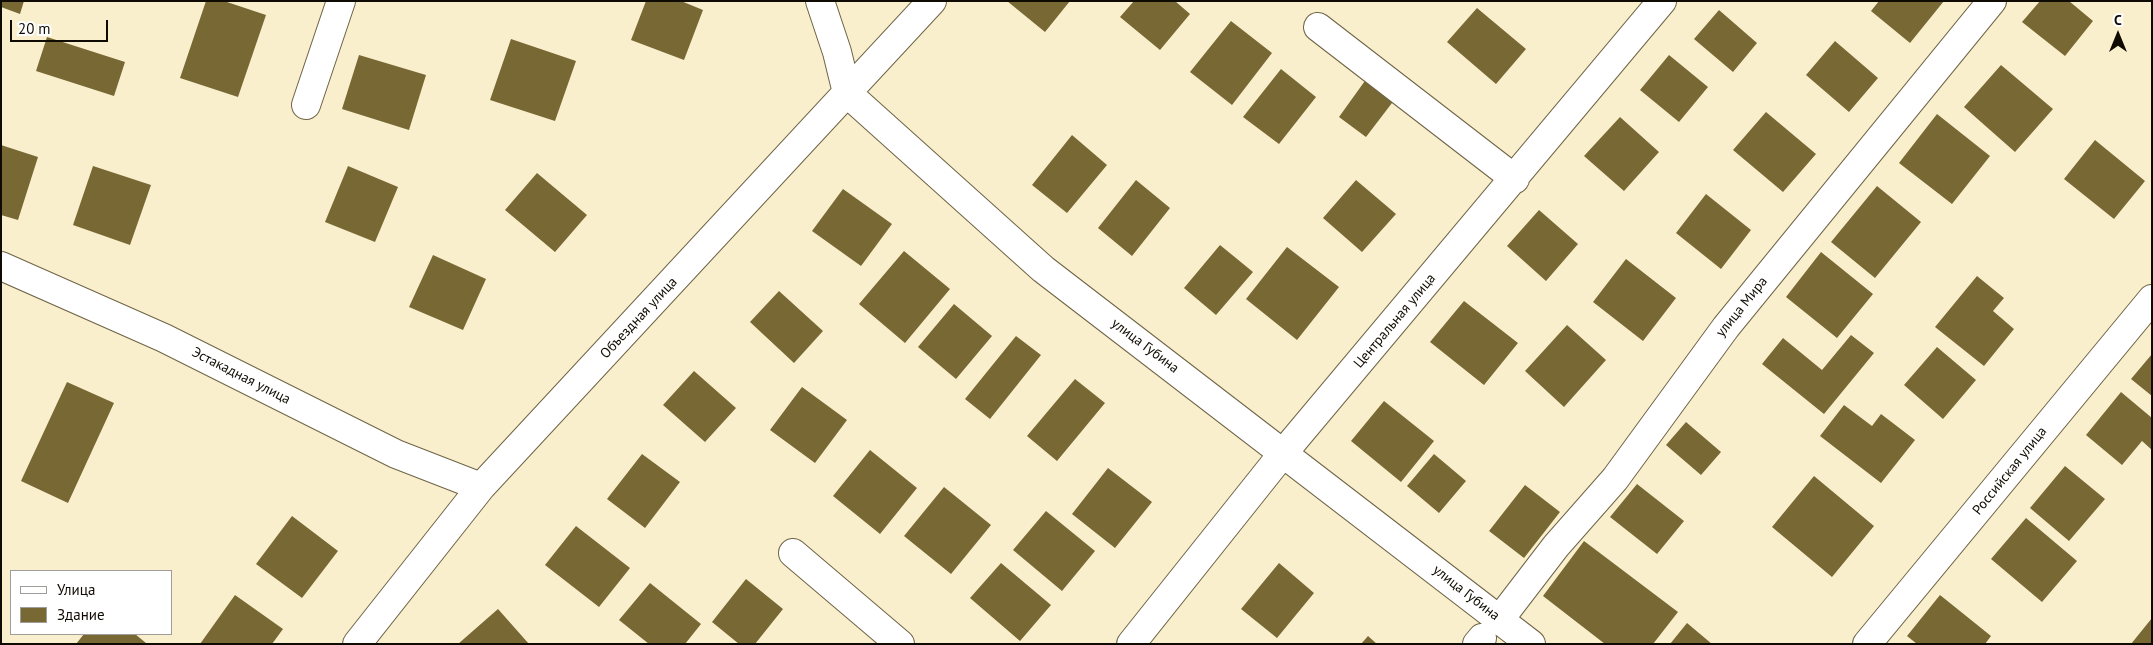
<!DOCTYPE html>
<html>
<head>
<meta charset="utf-8">
<style>
  body { margin:0 }
  #map { position:relative; width:2153px; height:645px; overflow:hidden; background:#faefcd; font-family:"PT Sans",sans-serif }
  canvas { display:block }
  .frame { position:absolute; inset:0; border:2px solid #0f0b02; pointer-events:none }
  .legend { position:absolute; left:10px; top:570px; width:162px; height:65px; box-sizing:border-box; background:#fff; border:1px solid #9f9d9a; margin:0; padding:6px 9px; list-style:none; font-size:15px; color:#0f0b02 }
  .legend li { display:flex; align-items:center; gap:10px; height:25px }
  .legend b { width:25px; border:1px solid #9f9d9a }
  .north { position:absolute; left:2093px; top:10px; width:50px; height:50px; -webkit-text-stroke:4px #fff; paint-order:stroke; rotate:0deg; font-size:14px; font-weight:700; line-height:20px; text-align:center; color:#0f0b02 }
  .north::after { content:''; display:block; margin:auto; width:18px; height:22px; background:#0f0b02; clip-path:polygon(50% 0,100% 100%,50% 72%,0 100%) }
  .scale { position:absolute; left:10px; top:20px; width:98px; height:22px; box-sizing:border-box; border:2px solid #0f0b02; border-top:0; padding-left:6px; font-size:15px; line-height:18px; white-space:nowrap; color:#0f0b02; -webkit-text-stroke:4px #fff; paint-order:stroke }
</style>
</head>
<body>
<div id="map">
<canvas width="2153" height="645"></canvas>
<div class="frame"></div>
<ul class="legend">
<li><b style="height:6px;background:#fff"></b>Улица</li>
<li><b style="height:14px;background:#786834"></b>Здание</li>
</ul>
<div class="north">С</div>
<div class="scale">20 m</div>
</div>
<script>
const ctx = document.querySelector('canvas').getContext('2d');
ctx.lineJoin = 'round';
function paint(path, color) {
  ctx.fillStyle = color;
  ctx.fill(path, 'evenodd');
}
function stroke(path, color, width, dash) {
  ctx.strokeStyle = color;
  ctx.lineWidth = width;
  ctx.lineCap = dash ? 'butt' : 'round';
  ctx.setLineDash(dash || []);
  ctx.stroke(path);
}
function label(font, color, halo, rows, align = 'center') {
  ctx.font = font + ' "PT Sans",sans-serif';
  ctx.lineWidth = 4;
  ctx.setLineDash([]);
  ctx.textBaseline = 'middle';
  ctx.strokeStyle = halo;
  ctx.fillStyle = color;
  for (const [text, x, y, turn = 0] of rows) {
    ctx.save();
    ctx.translate(x, y);
    ctx.rotate((+turn || 0) * Math.PI / 180);
    ctx.textAlign = isNaN(turn) ? turn : align;
    if (halo) ctx.strokeText(text, 0, 0);
    ctx.fillText(text, 0, 0);
    ctx.restore();
  }
}
paint(new Path2D(`
  M1 1H24L20 14 1 7Z
  M206 1H224L266 15 238 97 180 78Z
  M646 1H681L703 10 684 60 631 40Z
  M1007 1H1070L1045 32Z
  M1134 1H1175L1190 14 1160 50 1120 17Z
  M1879 1H1944L1910 43 1871 11Z
  M2040 1H2069L2093 21 2065 56 2022 22Z
  M1477 8 1526 49 1496 84 1447 42Z
  M1719 10 1757 43 1733 72 1694 39Z
  M1231 21 1272 53 1232 105 1190 72Z
  M47 37 125 62 114 96 36 71Z
  M511 39 576 61 555 121 490 100Z
  M1835 41 1878 78 1849 112 1806 75Z
  M359 55 426 75 409 130 342 109Z
  M1669 55 1708 87 1679 122 1640 90Z
  M2001 65 2053 109 2015 152 1964 107Z
  M1281 69 1316 97 1279 144 1243 117Z
  M1367 78 1395 99 1366 137 1339 117Z
  M1766 112 1816 154 1783 192 1733 150Z
  M1937 114 1990 156 1952 204 1899 163Z
  M1620 117 1659 152 1624 191 1584 156Z
  M1072 135 1107 165 1067 213 1032 185Z
  M2095 140 2145 181 2114 219 2064 179Z
  M1 145 38 157 18 220 1 215Z
  M93 166 151 185 130 245 73 225Z
  M348 166 398 187 375 242 325 222Z
  M537 173 587 215 555 252 505 210Z
  M1136 180 1170 208 1132 256 1098 228Z
  M1356 180 1396 214 1362 252 1323 218Z
  M1877 186 1921 222 1875 278 1831 242Z
  M843 189 892 224 861 266 812 231Z
  M1706 194 1751 230 1721 269 1676 233Z
  M1539 210 1578 244 1546 281 1507 246Z
  M1220 245 1253 272 1216 315 1184 288Z
  M1287 247 1339 287 1297 340 1246 299Z
  M904 251 950 289 905 343 859 304Z
  M1821 252 1873 294 1837 338 1786 297Z
  M433 255 486 279 463 330 409 307Z
  M1626 259 1676 298 1643 341 1593 302Z
  M1977 276 2004 298 1993 311 2014 329 1984 366 1935 327Z
  M779 291 823 331 794 363 750 322Z
  M1464 301 1518 343 1484 385 1430 342Z
  M954 304 992 336 956 379 918 347Z
  M1567 325 1606 360 1564 407 1525 371Z
  M1851 335 1874 353 1824 414 1762 364 1783 338 1822 370Z
  M1016 336 1041 355 990 419 965 399Z
  M1937 347 1976 380 1943 419 1904 385Z
  M2152 354V396L2131 379Z
  M694 371 736 408 705 442 663 405Z
  M1075 379 1105 403 1057 461 1027 436Z
  M67 382 114 403 68 503 21 481Z
  M802 387 847 420 815 463 770 430Z
  M2121 392 2152 418V450L2142 441 2122 465 2086 435Z
  M1384 401 1434 441 1401 482 1351 441Z
  M1844 405 1872 426 1881 414 1915 440 1881 483 1820 436Z
  M1686 422 1721 452 1701 475 1666 445Z
  M870 450 917 488 880 534 833 496Z
  M642 454 680 482 645 528 607 499Z
  M1434 454 1466 481 1439 513 1407 486Z
  M2065 466 2105 499 2069 541 2030 508Z
  M1108 468 1152 502 1115 548 1072 514Z
  M1814 476 1874 526 1832 577 1772 527Z
  M1637 484 1684 521 1657 554 1610 517Z
  M1525 485 1560 512 1524 558 1489 531Z
  M944 487 991 525 951 574 904 536Z
  M1046 511 1095 551 1062 591 1013 550Z
  M292 516 338 551 302 598 256 564Z
  M2026 518 2077 561 2042 602 1991 559Z
  M576 526 630 568 599 607 545 565Z
  M1584 541 1678 612 1653 644H1605L1543 596Z
  M1001 563 1051 605 1020 641 970 598Z
  M1279 563 1314 593 1277 638 1241 609Z
  M746 579 783 609 755 644H739L712 622Z
  M650 583 701 624 685 644H649L619 620Z
  M235 595 283 629 272 644H200Z
  M1940 595 1991 636 1985 644H1917L1907 636Z
  M498 609 529 644H458Z
  M2152 618V644H2131Z
  M1687 623 1712 644H1670Z
  M84 634H135L146 643 76 644Z
  M1368 636 1377 644H1361Z`), '#786834');
const minor = new Path2D(`
  M820 1 837 52 847 93 1043 269 1531 644
  M1318 27 1515 179
  M306 105 341 1
  M1 266 164 338 396 454 481 487
  M793 553 900 644
  M1500 619 1556 546 1615 479 1726 327 1992 1
  M357 644 481 487 932 1
  M1131 644 1284 452 1662 1
  M1477 644 1482 638
  M1867 644 2152 299`);
stroke(minor, '#6e6446', 30);
stroke(minor, '#fff', 28);
label('14px', '#0f0b02', '#fff', [
  ["улица Мира",1742,307,-51],
  ["Объездная улица",639,318,-47],
  ["Центральная улица",1395,321,-50],
  ["улица Губина",1145,346,37],
  ["Эстакадная улица",241,376,27],
  ["Российская улица",2010,471,-51],
  ["улица Губина",1466,593,38]
]);
</script>
</body>
</html>
